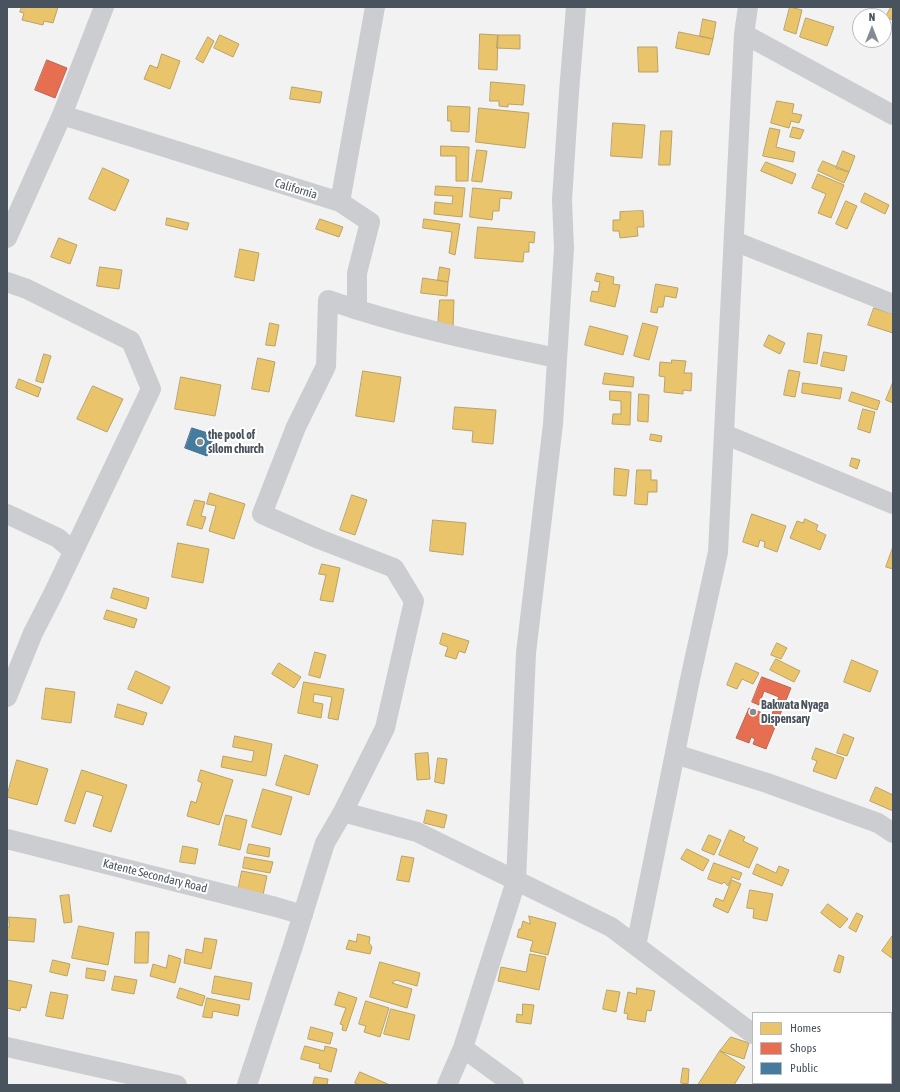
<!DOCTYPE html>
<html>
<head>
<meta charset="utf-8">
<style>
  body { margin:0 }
  #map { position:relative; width:900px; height:1092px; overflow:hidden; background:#f2f2f2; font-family:"Asap Condensed",sans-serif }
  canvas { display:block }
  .frame { position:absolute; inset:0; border:8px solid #49535e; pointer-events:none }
  .legend { position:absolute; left:752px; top:1012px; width:140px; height:72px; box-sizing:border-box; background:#fff; border:1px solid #b6babf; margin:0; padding:5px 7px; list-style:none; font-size:12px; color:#49535e }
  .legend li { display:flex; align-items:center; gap:8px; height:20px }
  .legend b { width:20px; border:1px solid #b6babf }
  .north { position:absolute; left:852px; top:8px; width:40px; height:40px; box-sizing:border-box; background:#fff; border:1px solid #b6babf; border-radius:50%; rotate:0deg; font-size:11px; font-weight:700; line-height:16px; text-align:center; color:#49535e }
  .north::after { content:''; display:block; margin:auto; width:14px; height:18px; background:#848b92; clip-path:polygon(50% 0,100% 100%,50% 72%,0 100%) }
</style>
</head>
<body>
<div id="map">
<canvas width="900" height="1092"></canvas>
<div class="frame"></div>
<ul class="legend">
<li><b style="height:11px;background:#e9c46a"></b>Homes</li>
<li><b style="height:11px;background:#e76f51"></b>Shops</li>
<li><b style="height:11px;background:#457b9d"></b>Public</li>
</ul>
<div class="north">N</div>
</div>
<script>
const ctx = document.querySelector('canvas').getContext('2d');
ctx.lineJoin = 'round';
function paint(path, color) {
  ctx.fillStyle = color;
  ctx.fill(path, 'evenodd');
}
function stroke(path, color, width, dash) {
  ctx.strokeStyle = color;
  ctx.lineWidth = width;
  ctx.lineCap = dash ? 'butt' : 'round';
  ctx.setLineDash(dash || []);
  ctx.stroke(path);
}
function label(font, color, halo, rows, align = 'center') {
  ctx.font = font + ' "Asap Condensed",sans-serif';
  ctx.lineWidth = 4;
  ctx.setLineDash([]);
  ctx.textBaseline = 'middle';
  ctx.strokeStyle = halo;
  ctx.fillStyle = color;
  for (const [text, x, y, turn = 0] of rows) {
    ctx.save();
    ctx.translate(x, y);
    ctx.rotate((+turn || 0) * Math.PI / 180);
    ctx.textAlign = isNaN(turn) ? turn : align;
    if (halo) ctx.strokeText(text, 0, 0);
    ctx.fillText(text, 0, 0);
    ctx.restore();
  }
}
const homes = new Path2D(`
  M22 7H58L53 23 44 21 43 25 22 20 24 13 20 12Z
  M790 7 802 10 796 34 784 30Z
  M891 7H893V20L886 17Z
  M806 18 834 27 827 46 800 37Z
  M703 19 716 22 713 39 700 36Z
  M679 32 713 39 709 55 676 48Z
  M480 34 498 35 497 70 479 69Z
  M220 35 239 44 233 57 214 48Z
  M498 35H520V49L497 48Z
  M208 37 214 41 203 63 196 59Z
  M638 47H657L658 72H639Z
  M162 54 180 61 170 89 144 79 150 65 157 68Z
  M491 82 525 85 523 105 508 104V107L499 106V101H490Z
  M292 87 322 92 320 103 290 99Z
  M777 101 794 104 792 113 802 115 799 123 791 121 789 128 771 123Z
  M448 106 470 107 469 132 451 131V121H448Z
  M479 108 529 113 525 148 476 142Z
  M613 123 645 125 642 158 611 156Z
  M793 127 804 130 800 139 790 137Z
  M770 128 780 130 776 147 795 152 793 162 763 156Z
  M661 131H672L670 165H659Z
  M441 146 469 147 468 181H456V156H441Z
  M477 150 487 151 482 182 472 181Z
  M843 151 855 156 849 172 836 168Z
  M823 161 849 172 844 183 818 171Z
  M766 162 796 174 792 184 761 171Z
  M103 168 129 180 115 211 89 199Z
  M818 174 844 185 831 218 818 213 826 194 812 188Z
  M436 186 465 188 462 217 434 214 435 202 452 204 453 196 435 195Z
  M473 188 512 192 511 199 500 198 499 211H493L492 220 470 217Z
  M865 193 889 205 885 214 861 202Z
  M846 201 857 206 847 229 836 224Z
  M643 211 644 227H637L638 236 620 238 619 231H613V220H620V212Z
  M167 218 189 223 187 230 166 225Z
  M320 219 343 227 339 237 316 229Z
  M424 219 460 224 455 255 449 253 452 232 423 228Z
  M478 227 535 232 534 243 529 242V252H524L523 262 475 258Z
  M59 238 77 245 70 264 51 257Z
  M240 249 259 253 254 281 235 277Z
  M100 267 122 270 119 289 97 286Z
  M440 267 450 269 448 282 438 280Z
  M597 273 614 277 613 284 620 285 615 307 590 301 592 291 598 292 600 282 595 281Z
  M423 278 448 282 447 296 421 293Z
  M656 284 678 288 676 298 665 296 663 307H658L657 313 651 312Z
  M440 300H454L453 328 438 327Z
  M874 308 893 314V333L868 325Z
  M270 323 279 325 275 346 266 345Z
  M643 323 658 327 649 360 634 356Z
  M590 326 628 336 623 355 585 345Z
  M808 333 822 335 817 364 804 362Z
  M769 335 785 343 780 354 764 346Z
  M824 352 847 356 844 371 821 366Z
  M44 354 51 356 43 383 36 381Z
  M258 358 275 362 269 392 252 389Z
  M672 360 686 361 684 373H692L691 391 683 390V394L664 392 665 377 659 376 660 362 671 363Z
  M789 370 800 372 795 397 784 395Z
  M363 371 401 377 394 422 356 416Z
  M605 373 634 377 633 387 603 384Z
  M181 377 221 385 215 416 175 409Z
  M19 379 41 388 38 397 16 388Z
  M893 382V403L886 400Z
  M803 383 842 388 840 399 802 393Z
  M93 386 123 399 107 432 77 419Z
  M610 391 631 392 630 425 612 424 613 414H621V401L610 400Z
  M852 392 880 401 877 410 849 401Z
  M639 394 649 395 648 422 638 421Z
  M455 407 496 410 493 444 472 442 473 431 453 429Z
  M863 409 875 412 870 433 858 429Z
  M651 434 662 436 661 442 650 440Z
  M852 458 860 460 857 469 850 466Z
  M615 468 629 470 626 496 614 495Z
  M637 470H651V480H657V492H648L647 505 635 504Z
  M210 493 245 504 234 539 209 531 216 506 207 504Z
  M352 495 367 500 355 535 340 530Z
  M195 500 205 502 201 516 206 517 202 529 187 525Z
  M752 514 786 526 777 552 764 547 765 542 760 540 758 547 743 542Z
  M805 519 818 525 816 530 826 535 820 550 790 538 797 521 803 523Z
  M433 520 466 523 463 555 430 551Z
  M178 543 209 549 203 583 172 577Z
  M893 547V569L886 567Z
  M322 564 340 568 333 602 320 600 326 575 319 574Z
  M114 588 149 598 146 609 111 598Z
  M107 610 137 619 134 628 104 619Z
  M443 633 469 641 465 653 459 651 456 659 445 656 448 647 440 644Z
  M777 643 787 648 781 659 771 655Z
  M315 652 326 655 320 678 309 675Z
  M776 659 800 671 794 682 770 670Z
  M852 660 878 671 870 692 844 682Z
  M279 663 301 677 294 688 272 674Z
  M736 663 759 673 753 684 742 679 737 689 727 685Z
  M136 671 170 687 162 704 128 689Z
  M304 682 344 689 338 720 328 718 332 697 314 694 313 702 323 704 321 718 298 713Z
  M46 688 75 692 71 723 42 719Z
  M118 704 147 713 143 725 115 717Z
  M844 734 854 738 847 756 837 753Z
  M235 736 272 744 266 776 221 767 223 756 252 762 254 751 233 747Z
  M816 748 844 758 836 779 813 771 817 761 812 759Z
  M428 753 430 779 417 780 415 754Z
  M285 755 318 765 309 795 276 785Z
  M438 758 447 759 444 784 435 782Z
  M17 760 48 769 37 805 7 797Z
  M82 770 127 785 111 832 93 826 103 796 86 791 75 824 65 821Z
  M201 770 233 780 219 825 187 816 191 801 196 803 202 783 198 781Z
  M876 787 893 795V811L870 801Z
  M263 789 292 797 281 835 252 827Z
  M427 810 447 815 444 828 424 823Z
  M226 815 247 820 240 850 219 845Z
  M730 830 745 837 743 841 758 848 749 868 719 855Z
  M709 835 721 840 714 855 702 850Z
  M249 844 270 848 269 857 247 853Z
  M183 846 198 849 195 864 180 862Z
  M687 849 709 860 703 871 681 859Z
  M402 856 414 858 409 882 397 880Z
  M245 857 273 862 270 873 243 868Z
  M714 863 742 873 739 880 732 877 728 886 724 882 722 884 708 879Z
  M757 864 776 873 779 866 789 870 782 886 753 874Z
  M242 871 267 876 263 895 238 891Z
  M732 880 741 884 728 913 713 906 716 898 723 901Z
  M750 890 773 894 767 921 753 918 754 909 747 908Z
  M69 895 72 922 64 923 60 896Z
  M828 904 848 919 840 928 821 913Z
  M857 913 863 916 856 932 849 928Z
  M529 916 556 923 548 955 530 951 533 941 517 937 519 929H521L523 921 530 924Z
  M9 917 36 919 34 942 7 940V927H9Z
  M79 926 114 933 108 965 72 958Z
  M136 932H149L148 963H135Z
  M358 934 370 937 369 943 372 947 370 954 346 949 349 940 356 942Z
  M893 935V959L882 951Z
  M205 938 217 940 211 969 184 963 186 949 202 953Z
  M530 954 546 957 539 990 498 981 501 967 526 972Z
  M169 955 181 959 175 983 150 976 153 964 166 968Z
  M839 955 844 957 840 973 834 971Z
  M53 960 70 964 67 976 50 972Z
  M380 962 420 973 417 986 396 980 392 983 412 989 407 1008 370 997Z
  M87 968 106 971 104 981 86 978Z
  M115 976 137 980 134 994 112 990Z
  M215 976 252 983 249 1000 212 993Z
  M7 980 32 985 26 1008 21 1007 20 1011 7 1008Z
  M180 988 205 996 202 1006 177 998Z
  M637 988 655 991 651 1011 647 1010 645 1022 627 1019 628 1014 624 1013 628 992 636 994Z
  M607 990 620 992 616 1012 603 1009Z
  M51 992 68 995 63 1019 46 1016Z
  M339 992 357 998 346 1031 342 1030 343 1025 340 1024 346 1008 335 1005Z
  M207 998 240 1005 238 1016 213 1011 212 1018 203 1017Z
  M366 1001 389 1008 380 1037 364 1032 366 1026 359 1024Z
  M523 1004 534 1005 531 1024 516 1022 517 1014 522 1015Z
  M391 1009 415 1015 409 1040 384 1034Z
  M311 1027 333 1033 330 1044 308 1039Z
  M731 1037 749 1043 744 1059 720 1051Z
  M305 1046 324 1051 325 1046 337 1049 331 1072 319 1068 320 1064 301 1059Z
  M720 1051 745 1067 734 1085H698Z
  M683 1068 689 1069 688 1084 681 1083Z
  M360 1072 390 1085H360L355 1083Z
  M315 1077 328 1079 327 1085H313Z`);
paint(homes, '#e9c46a');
stroke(homes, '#b9a266', 1);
const shops = new Path2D(`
  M47 60 67 68 55 98 35 90Z
  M762 677 791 688 766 749 753 744 755 739 751 737 749 743 736 738 749 708 771 716 779 697 764 691 759 705 752 702Z`);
paint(shops, '#e76f51');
stroke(shops, '#b86755', 1);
const public = new Path2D(`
  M192 428 214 435 207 456 185 448Z`);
paint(public, '#457b9d');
stroke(public, '#466f8a', 1);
stroke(new Path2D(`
  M744 34 893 115
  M62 115 340 202 375 7
  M340 202 370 222 357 273V310
  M7 238 62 115 104 7
  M734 241 893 304
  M7 282 27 289 131 341 151 389 53 594 33 633 7 697
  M724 434 893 504
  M7 514 58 538 73 551
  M675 754 767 783 878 823 893 833
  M343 812 385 728 414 601 394 568 319 539 262 514 296 427 326 366 328 300C402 326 480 342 557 358
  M7 839 276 907 303 915
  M636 946 689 684 718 552 744 34 748 7
  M7 1047 177 1085
  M463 1048 514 1085
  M831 1083 834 1085
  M247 1085 293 946 325 843 343 812 417 832 611 927 753 1034
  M447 1085 463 1048 516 881 526 653 553 424 564 248 562 200 569 92 576 7`), '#cbcdd0', 20);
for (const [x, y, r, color] of [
  [200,442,4,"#848b92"],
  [753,712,4,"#848b92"]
]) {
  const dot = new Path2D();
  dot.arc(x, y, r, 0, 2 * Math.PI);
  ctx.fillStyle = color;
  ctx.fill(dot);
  stroke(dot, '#fff', 1.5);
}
label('12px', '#49535e', '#fff', [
  ["California",296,189,17],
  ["Katente Secondary Road",155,876,14]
]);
label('bold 12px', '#49535e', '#fff', [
  ["the pool of",208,435],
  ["silom church",208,449],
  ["Bakwata Nyaga",761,705],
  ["Dispensary",761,719]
], 'left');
</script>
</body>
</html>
